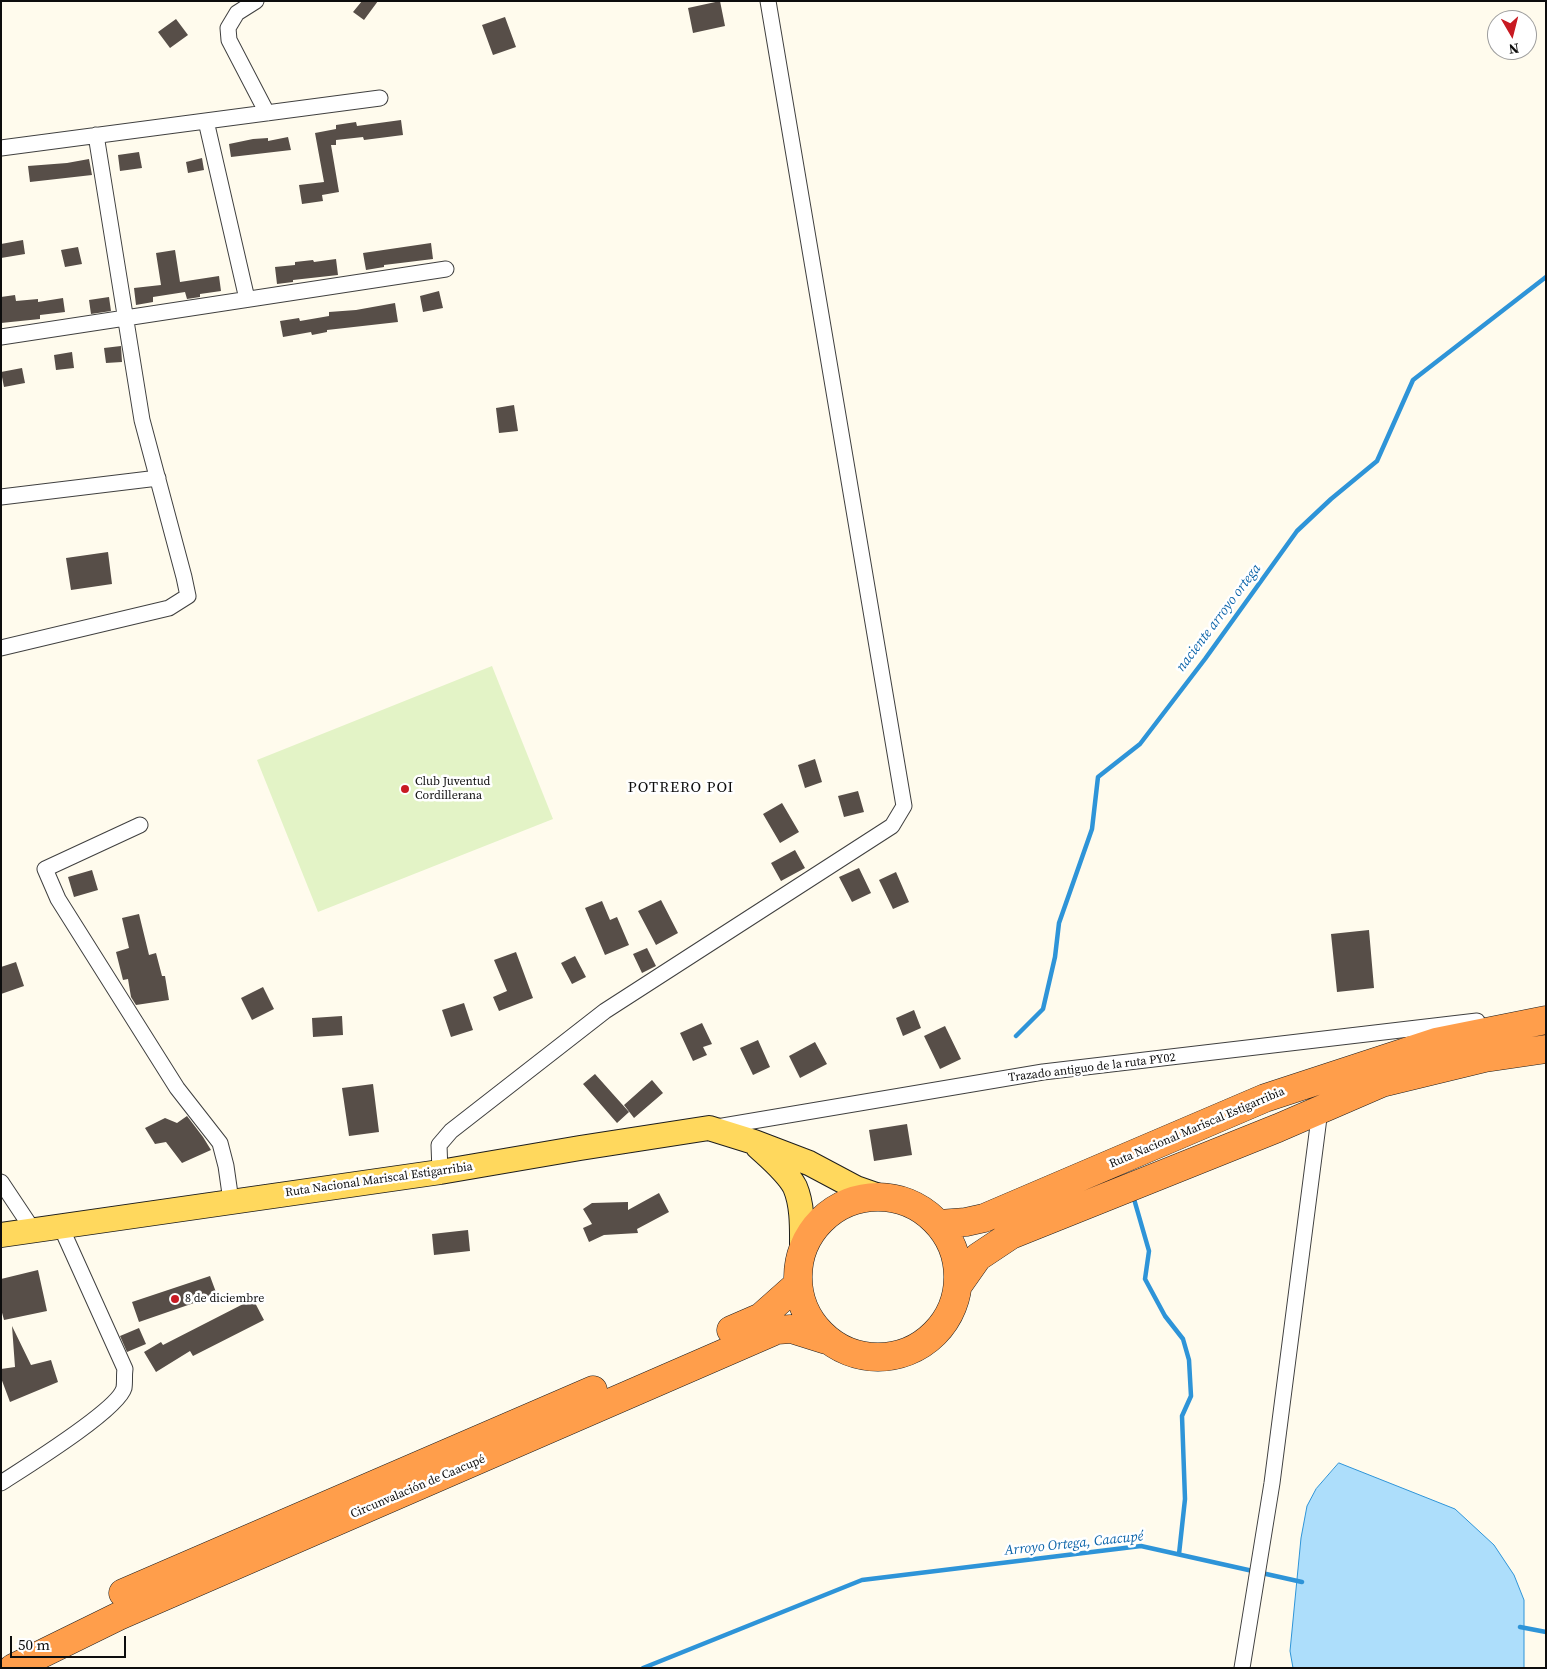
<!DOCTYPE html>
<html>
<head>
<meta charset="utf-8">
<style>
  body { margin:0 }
  #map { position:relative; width:1547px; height:1669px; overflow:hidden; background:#fffbed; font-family:"Source Serif 4",serif }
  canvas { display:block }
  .frame { position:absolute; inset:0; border:2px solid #0d0d0d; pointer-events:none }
  .north { position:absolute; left:1487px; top:10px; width:50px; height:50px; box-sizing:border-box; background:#fff; border:1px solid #9e9e9e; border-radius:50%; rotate:172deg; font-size:14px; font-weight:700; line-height:20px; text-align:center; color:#0d0d0d }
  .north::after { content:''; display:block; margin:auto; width:18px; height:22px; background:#c81a22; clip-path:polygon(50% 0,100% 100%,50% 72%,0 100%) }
  .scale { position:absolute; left:10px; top:1636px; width:116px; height:22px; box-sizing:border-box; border:2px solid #0d0d0d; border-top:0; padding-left:6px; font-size:15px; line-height:18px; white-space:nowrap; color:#0d0d0d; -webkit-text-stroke:4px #fff; paint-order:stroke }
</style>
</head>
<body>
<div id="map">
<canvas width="1547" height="1669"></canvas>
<div class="frame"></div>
<div class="north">N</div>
<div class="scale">50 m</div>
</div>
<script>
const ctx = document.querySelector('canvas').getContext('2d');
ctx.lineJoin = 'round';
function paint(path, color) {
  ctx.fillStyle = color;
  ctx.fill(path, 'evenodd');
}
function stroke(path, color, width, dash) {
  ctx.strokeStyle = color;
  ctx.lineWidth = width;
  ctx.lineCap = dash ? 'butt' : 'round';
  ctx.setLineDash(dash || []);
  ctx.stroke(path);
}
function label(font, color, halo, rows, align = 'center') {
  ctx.font = font + ' "Source Serif 4",serif';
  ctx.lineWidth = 5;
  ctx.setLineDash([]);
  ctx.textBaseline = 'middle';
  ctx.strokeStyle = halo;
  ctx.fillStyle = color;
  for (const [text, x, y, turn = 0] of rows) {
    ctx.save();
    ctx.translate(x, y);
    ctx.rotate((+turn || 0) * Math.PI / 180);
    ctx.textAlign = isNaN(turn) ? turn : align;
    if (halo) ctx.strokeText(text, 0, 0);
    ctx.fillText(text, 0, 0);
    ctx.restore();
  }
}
paint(new Path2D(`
  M492 666 553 819 318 912 257 760Z`), '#e3f3c6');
const water = new Path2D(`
  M1339 1463 1455 1509 1494 1545 1514 1575 1524 1600V1668H1293L1290 1651 1301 1538 1307 1506 1316 1489Z`);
paint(water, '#addefb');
stroke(water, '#2e94d8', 1);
stroke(new Path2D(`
  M1016 1036 1043 1009 1055 957 1059 923 1092 829 1098 777 1140 744 1205 659 1297 531 1331 499 1377 461 1413 380 1546 277
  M1134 1199 1149 1251 1145 1279 1165 1316 1183 1339 1189 1360 1191 1396 1182 1416 1185 1499 1179 1554
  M1520 1627 1546 1632
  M643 1668 862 1580 1141 1546 1302 1582`), '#2e94d8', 4.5);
paint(new Path2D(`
  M362 1H378L364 20 353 12Z
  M720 1 725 26 693 33 688 8Z
  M505 17 516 47 493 55 482 25Z
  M176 19 188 35 170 48 158 32Z
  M401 120 403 135 364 140 363 137 336 140V145H331L339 192 322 195 323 201 302 204 299 185 324 182 315 133 336 129V125L356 122 357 126Z
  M288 137 291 150 231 157 229 144 253 139 268 138V141Z
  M139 152 142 168 120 171 118 155Z
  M202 158 204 170 188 173 186 162Z
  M89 159 92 175 30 182 28 166 67 163Z
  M23 240 25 254 1 258V244Z
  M431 243 433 259 384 265V267L366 270 363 253Z
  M78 247 82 264 65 267 61 250Z
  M175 250 180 282 219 276 221 291 200 294V297L187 299 185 292 153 297V302L136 305 134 288 161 285 156 253Z
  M336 259 338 275 293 280V282L277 284 275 267 295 265V262L313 260 314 262Z
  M439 291 443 308 423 312 420 296Z
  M15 295 16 301 38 299V302L63 298 65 312 40 315V319L1 323V297Z
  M109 297 111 311 91 314 89 300Z
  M395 303 398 322 327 330V332L312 335 311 332 283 337 280 321 299 318 300 321 329 316V312L356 310Z
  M121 346 122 362 106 363 104 348Z
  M72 352 74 368 56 370 54 355Z
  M22 368 25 383 4 387 1 372Z
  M514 405 518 431 499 433 496 408Z
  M108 552 112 584 71 590 66 558Z
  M815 759 822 782 805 788 798 765Z
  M858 791 864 812 844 817 838 796Z
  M782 803 799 832 780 843 763 814Z
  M795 850 805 868 781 881 771 863Z
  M859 868 871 893 852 902 839 877Z
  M92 870 98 890 74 897 68 877Z
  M896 872 909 902 893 909 879 880Z
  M661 900 678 933 656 945 638 911Z
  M602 901 610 920 617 917 629 945 605 955 585 908Z
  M139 914 149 955 156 953 162 976H165L169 1000 136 1005 131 997 128 979 123 980 116 952 129 948 122 918Z
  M1369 930 1374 988 1337 992 1331 934Z
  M647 948 656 966 642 973 633 954Z
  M516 952 533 998 499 1011 493 997 507 991 494 960Z
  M575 956 586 977 572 984 561 963Z
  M16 962 24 986 1 994V967Z
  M263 987 274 1009 252 1020 241 998Z
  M464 1003 473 1030 451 1037 442 1010Z
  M914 1010 921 1028 903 1036 896 1018Z
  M342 1016 343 1035 313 1037 312 1018Z
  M702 1023 712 1044 703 1047 707 1055 693 1061 680 1033Z
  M945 1026 961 1059 940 1069 924 1036Z
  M758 1040 770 1067 753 1075 740 1048Z
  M815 1042 827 1064 800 1078 789 1056Z
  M595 1074 629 1112 617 1123 583 1084Z
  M652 1080 663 1093 634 1118 624 1105Z
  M373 1084 379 1132 349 1136 342 1088Z
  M187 1116 203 1137 211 1150 182 1163 166 1142 155 1144 145 1128 165 1118 177 1123Z
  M907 1124 912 1155 874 1161 869 1130Z
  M659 1193 669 1212 637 1229 638 1233 604 1235 589 1242 583 1228 592 1224 583 1209 592 1203 628 1202V1210Z
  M468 1230 470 1251 434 1255 432 1234Z
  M38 1270 47 1311 4 1320 1 1309V1279Z
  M210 1276 217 1295 139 1322 132 1302Z
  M253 1299 264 1320 193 1356 190 1351 156 1372 144 1352 161 1342 163 1345Z
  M12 1326 31 1365 51 1360 58 1382 10 1402 1 1378V1369L15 1367Z
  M139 1328 146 1344 127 1352 120 1336Z`), '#574e48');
const street = new Path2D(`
  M256 1 237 13 228 28 229 40 267 113
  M206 121 247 299
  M1 148 380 98
  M1 337 446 269
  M1 497 158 478
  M1 648 169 608 188 596 184 577 142 420 96 135
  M140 825 45 869 58 899 177 1088 220 1143 226 1166 231 1201
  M717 1127 1043 1072 1477 1021
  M440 1172 439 1145 451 1131 605 1011 892 826 904 806 768 1
  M1 1182 33 1230
  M1 1483C24 1468 118 1410 124 1388 125 1382 124 1375 125 1369L60 1225
  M1242 1668 1272 1483 1320 1110`);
const primary = new Path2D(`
  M758 1147C771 1159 787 1172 795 1187 803 1206 802 1229 802 1249
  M1 1235 440 1172 580 1148 709 1128 754 1142 809 1163 856 1188 879 1196`);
const highway = new Path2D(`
  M798 1277a80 80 0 1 1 160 0a80 80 0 1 1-160 0Z
  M939 1224 966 1222 984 1218 1265 1098 1436 1042 1546 1020
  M959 1284 978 1257 1011 1235 1278 1128 1382 1083 1485 1058 1546 1049
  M731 1330 761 1317 797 1285
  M123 1593 593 1390
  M13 1668 119 1616 777 1330 791 1329 826 1340`);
stroke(street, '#404040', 17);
stroke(primary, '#1e1e1e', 26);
stroke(highway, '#1e1e1e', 29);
stroke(street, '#fff', 15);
stroke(primary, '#ffd85d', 24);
stroke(highway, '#ff9e4b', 28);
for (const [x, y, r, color] of [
  [405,789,5,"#c81a22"],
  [175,1299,5,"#c81a22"]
]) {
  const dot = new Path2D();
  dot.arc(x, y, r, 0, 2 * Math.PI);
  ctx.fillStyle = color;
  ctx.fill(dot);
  stroke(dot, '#fff', 2);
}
label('12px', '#0d0d0d', '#fff', [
  ["Club Juventud",415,782],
  ["Cordillerana",415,796],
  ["8 de diciembre",185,1299]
], 'left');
label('12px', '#0d0d0d', '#fff', [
  ["Trazado antiguo de la ruta PY02",1092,1068,-7],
  ["Ruta Nacional Mariscal Estigarribia",1197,1128,-23],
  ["Ruta Nacional Mariscal Estigarribia",379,1180,-8],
  ["Circunvalación de Caacupé",418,1487,-23]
]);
label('italic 14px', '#0c64a9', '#fff', [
  ["naciente arroyo ortega",1219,618,-53],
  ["Arroyo Ortega, Caacupé",1074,1544,-6]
]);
ctx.letterSpacing = '1px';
label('15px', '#0d0d0d', '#fff', [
  ["POTRERO POI",681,788]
]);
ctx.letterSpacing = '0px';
</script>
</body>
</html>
